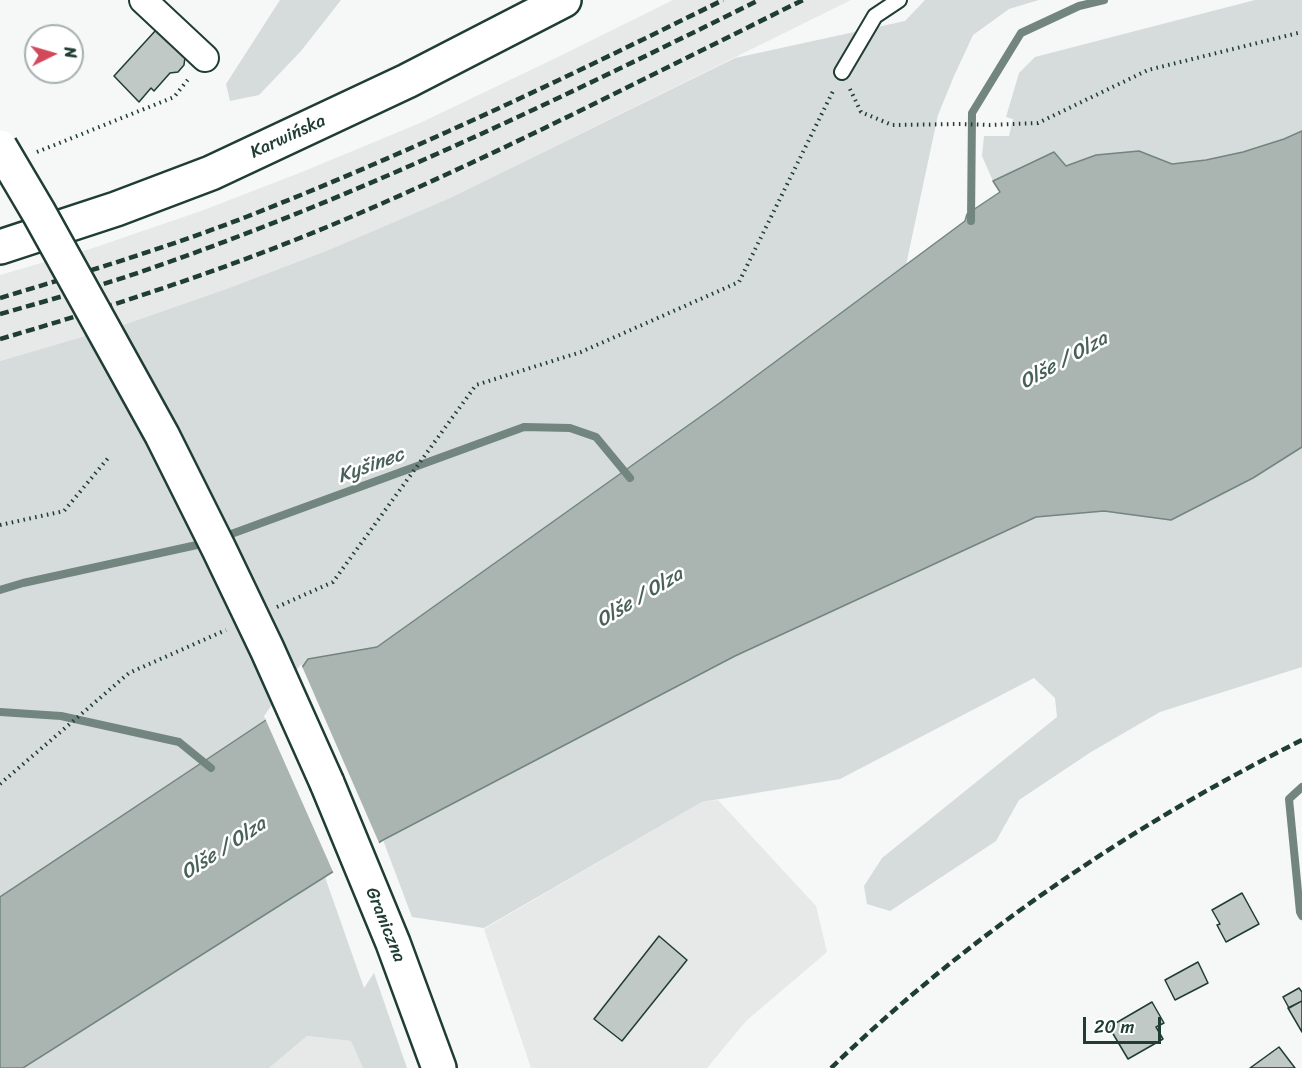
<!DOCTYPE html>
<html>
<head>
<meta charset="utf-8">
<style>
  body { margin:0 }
  #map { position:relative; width:1302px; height:1068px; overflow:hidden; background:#f6f7f7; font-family:Sriracha,sans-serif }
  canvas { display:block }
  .north { position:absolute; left:24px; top:24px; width:60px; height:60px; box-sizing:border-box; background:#fff; border:2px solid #a5b1ae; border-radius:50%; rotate:85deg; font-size:16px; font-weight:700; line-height:24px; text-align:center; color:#1f3d34 }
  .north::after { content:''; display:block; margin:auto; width:21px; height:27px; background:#d1495b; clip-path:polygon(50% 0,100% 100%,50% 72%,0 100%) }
  .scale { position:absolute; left:1083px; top:1017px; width:78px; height:27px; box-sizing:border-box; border:3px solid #1f3d34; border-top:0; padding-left:8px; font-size:18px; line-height:21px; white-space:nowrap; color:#1f3d34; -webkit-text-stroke:4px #fff; paint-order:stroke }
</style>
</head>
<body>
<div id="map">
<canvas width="1302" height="1068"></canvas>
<div class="north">N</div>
<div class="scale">20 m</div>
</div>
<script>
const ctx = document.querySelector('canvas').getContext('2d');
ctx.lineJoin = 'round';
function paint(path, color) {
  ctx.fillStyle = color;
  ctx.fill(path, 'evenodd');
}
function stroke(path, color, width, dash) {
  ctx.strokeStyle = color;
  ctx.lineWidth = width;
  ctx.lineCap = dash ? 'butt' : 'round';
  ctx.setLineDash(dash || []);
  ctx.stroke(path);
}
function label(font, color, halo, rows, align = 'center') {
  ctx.font = font + ' Sriracha,sans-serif';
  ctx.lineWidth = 5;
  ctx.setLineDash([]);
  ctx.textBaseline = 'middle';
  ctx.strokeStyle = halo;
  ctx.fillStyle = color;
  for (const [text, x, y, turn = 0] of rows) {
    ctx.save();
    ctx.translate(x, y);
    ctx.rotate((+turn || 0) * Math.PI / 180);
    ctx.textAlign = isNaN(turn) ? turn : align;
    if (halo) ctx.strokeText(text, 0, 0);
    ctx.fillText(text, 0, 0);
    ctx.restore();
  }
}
paint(new Path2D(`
  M673 0H851L450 198 331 249 229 288 126 324 0 361V275L93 248 201 211 302 172 420 123 560 56Z
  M718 800 816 906 827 952 746 1021 707 1068H531L484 929 702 802Z
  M307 1036 351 1041 363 1068H269Z`), '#e6e9e8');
paint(new Path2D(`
  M280 0H341L301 51 259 95 230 101 226 84Z
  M925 0H1039L1009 9 973 35 954 76 938 115 906 265 721 402 377 647 308 659 266 720 0 897V361L126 324 229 288 331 249 450 198 735 58 905 21Z
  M1255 0H1302V131L1284 139 1243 152 1206 160 1172 164 1139 151 1096 155 1066 166 1054 152 993 181 982 156 984 136H1009L1013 119 1006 117 1019 73 1035 57Z
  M1302 447V667L1160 712 1091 752 1019 800 996 841 890 911 867 904 864 886 882 858 1057 717 1055 698 1034 678 840 779 702 802 484 928 412 917 383 840 735 656 1036 517 1104 511 1171 520 1253 478Z
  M325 877 364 988 374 973 407 1068H363L351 1041 307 1036 269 1068H23Z`), '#d6dcdb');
const water = new Path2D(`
  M1302 131V447L1253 478 1171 520 1104 511 1036 517 735 656 383 840 23 1068H0V897L266 720 308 659 377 647 721 402 965 221 967 214 1000 192 993 181 1054 152 1066 166 1096 155 1139 151 1172 164 1206 160 1243 152 1284 139Z`);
paint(water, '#aab5b1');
stroke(water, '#72857f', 1.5);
paint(new Path2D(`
  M301 664 380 845 334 874 264 716Z`), '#f6f7f7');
stroke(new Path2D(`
  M971 221 972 113 1021 33 1079 6 1104 0
  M223 537 524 427 570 428 596 437 630 478
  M0 590 23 583 206 543
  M0 712 61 716 179 742 211 768
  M1302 787 1289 799 1300 912 1302 916`), '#72857f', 8);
const building = new Path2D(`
  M156 30 185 57 184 65 178 72 170 73 154 91 151 88 139 102 114 76Z
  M1242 893 1259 924 1226 942 1217 925 1220 924 1212 910Z
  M659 936 687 960 622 1041 594 1019Z
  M1198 962 1208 983 1175 1000 1165 980Z
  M1299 988 1302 992V1001L1289 1008 1283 997Z
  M1302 1001V1032L1288 1008Z
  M1152 1002 1164 1023 1156 1027 1163 1039 1128 1059 1109 1027Z
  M1279 1047 1295 1068H1250Z`);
paint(building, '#c0c9c6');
stroke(building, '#1f3d34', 1.5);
const service = new Path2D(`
  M842 72 875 16 899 0`);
const minor = new Path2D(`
  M143 0 205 58`);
const primary = new Path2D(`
  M0 247 116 209 211 173 407 81 564 0`);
const trunk = new Path2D(`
  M327 783 393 943 439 1068`);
stroke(service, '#1f3d34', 18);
stroke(minor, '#1f3d34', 30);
stroke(primary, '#1f3d34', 38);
stroke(trunk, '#1f3d34', 38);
stroke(new Path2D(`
  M850 89 861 112 892 125 961 124 989 125 1038 123 1148 70 1302 32
  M37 152 174 97 190 77
  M0 525 64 511 109 457
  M277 607 333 582 476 385 581 352 739 282 834 89
  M0 784 129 673 226 630`), '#1f3d34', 4, [1.5, 4.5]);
stroke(service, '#fff', 14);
stroke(minor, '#fff', 26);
stroke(primary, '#fff', 33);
stroke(trunk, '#fff', 33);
stroke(new Path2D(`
  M0 298C83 273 166 248 246 217 409 153 566 78 723 0
  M0 314C57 298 114 282 169 262 372 190 566 96 759 0
  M0 339C117 305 233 267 346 219 501 153 651 75 803 0
  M831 1068C969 935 1130 826 1302 740`), '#1f3d34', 4.5, [9, 4.5]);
const primaryBridge = new Path2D(`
  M0 147 39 213 162 435 219 549 267 649 327 783`);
stroke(primaryBridge, '#1f3d34', 38, []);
stroke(primaryBridge, '#fff', 33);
label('18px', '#1f3d34', '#fff', [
  ["Karwińska",288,137,-25],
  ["Graniczna",385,925,68]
]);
label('italic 20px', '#49615a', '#fff', [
  ["Olše / Olza",1064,361,-29],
  ["Kyšinec",371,466,-20],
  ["Olše / Olza",640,598,-31],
  ["Olše / Olza",224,849,-33]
]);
</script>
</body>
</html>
